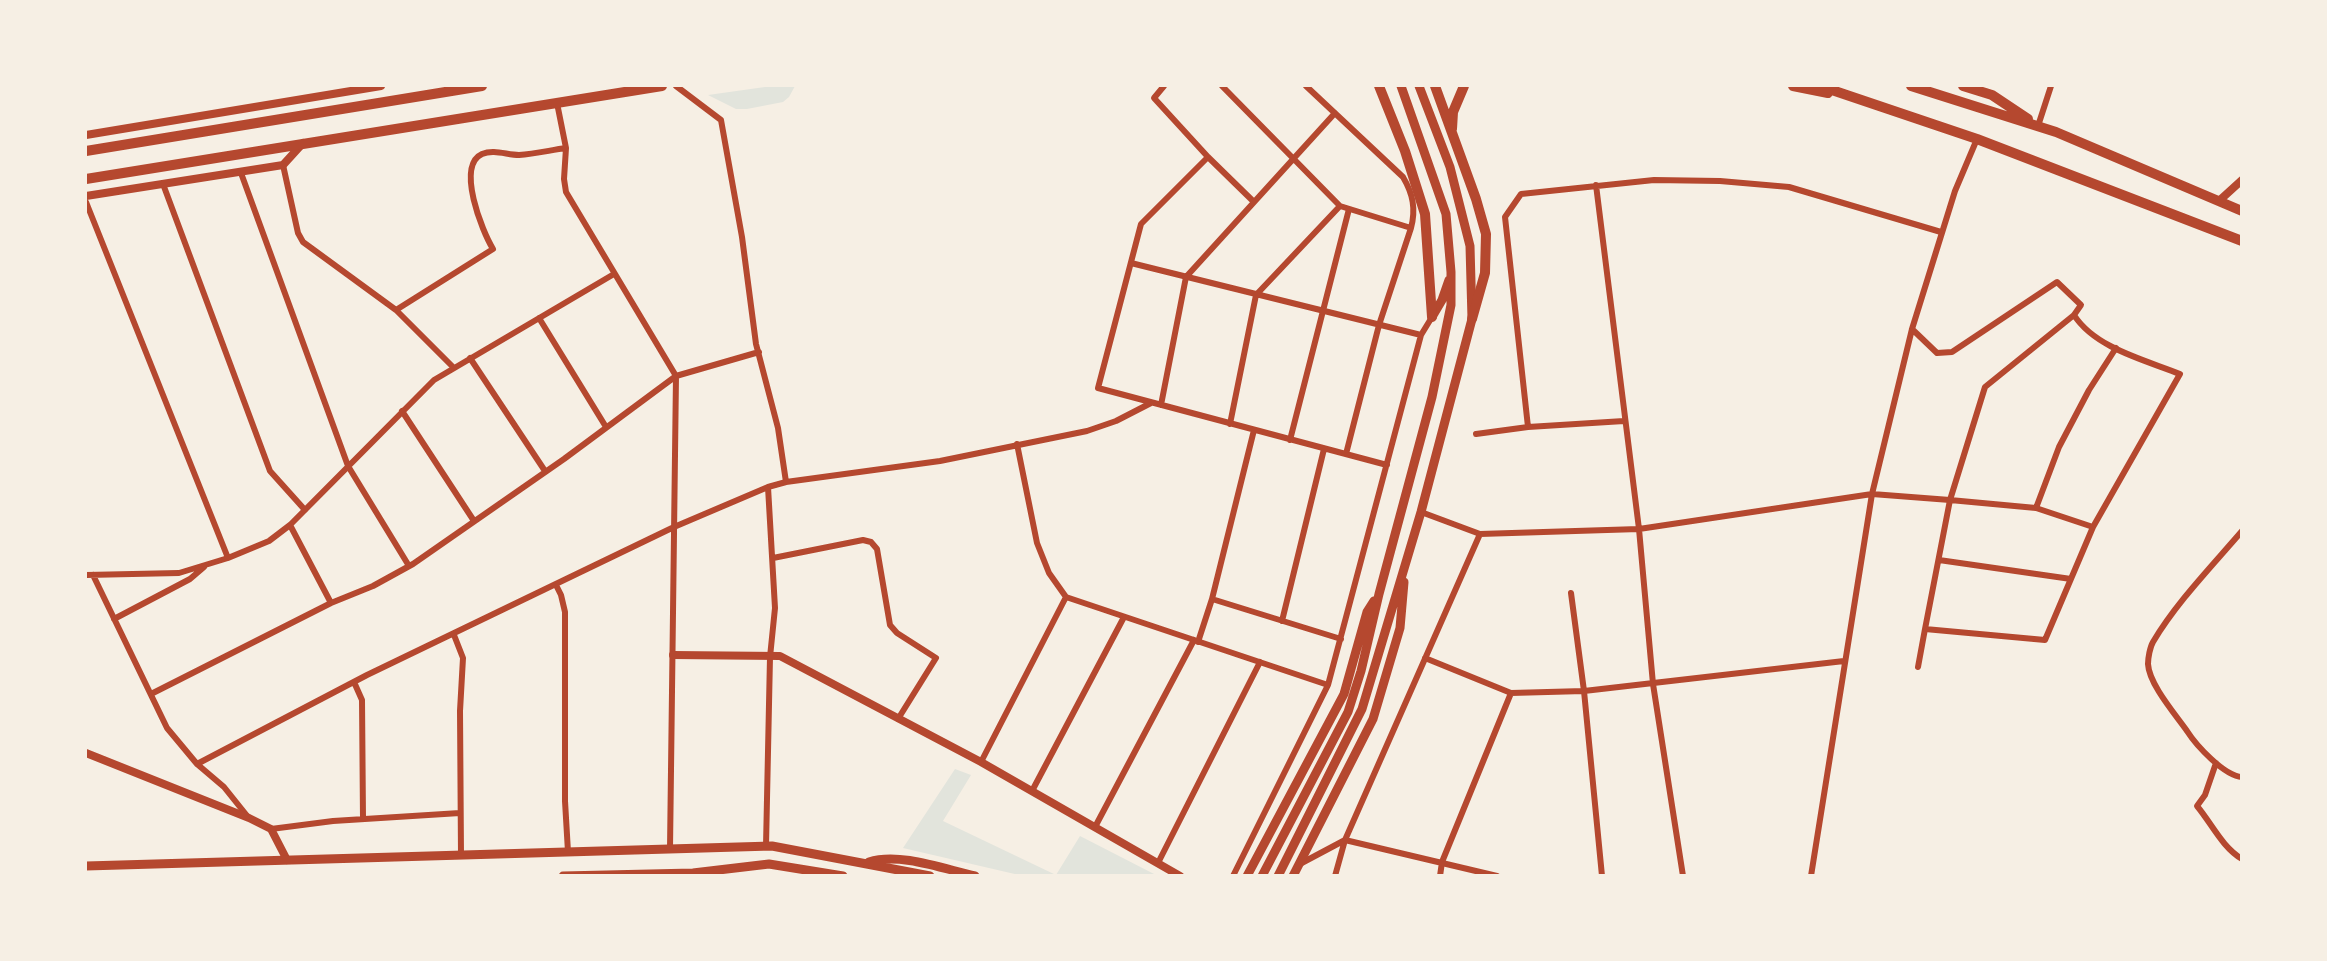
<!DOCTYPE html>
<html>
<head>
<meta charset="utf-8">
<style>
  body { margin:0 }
  #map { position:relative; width:2327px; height:961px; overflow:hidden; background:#f6efe4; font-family:"Roboto Condensed",sans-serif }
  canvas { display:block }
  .frame { position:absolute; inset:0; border:87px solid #f6efe4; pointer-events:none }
</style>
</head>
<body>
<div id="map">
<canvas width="2327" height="961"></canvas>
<div class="frame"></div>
</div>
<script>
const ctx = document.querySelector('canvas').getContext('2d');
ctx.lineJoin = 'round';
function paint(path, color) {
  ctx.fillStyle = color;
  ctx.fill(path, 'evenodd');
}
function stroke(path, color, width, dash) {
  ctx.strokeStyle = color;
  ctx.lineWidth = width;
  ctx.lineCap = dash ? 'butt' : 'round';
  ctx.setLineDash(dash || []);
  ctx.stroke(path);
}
paint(new Path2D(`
  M772 86H795L789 97 783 102 747 109H736L708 95Z
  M955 769 971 775 943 821 1056 875 1080 836 1156 875H1019L903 848Z`), '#e2e4dc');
stroke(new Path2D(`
  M676 86 721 120 742 237 756 344 778 428 786 482
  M1164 86 1154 98 1208 157 1254 202
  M1222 86 1340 206 1411 228
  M1306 86 1403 177C1413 194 1416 209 1411 228L1379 325 1346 454
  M557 103 566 148 564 179 566 192 676 376 670 849
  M2038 126 2051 86
  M1208 157 1141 224 1098 388 1387 465
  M283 165 298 233 303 242 396 310 454 368
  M241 173 348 466 409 566
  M163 184 270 471 305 510
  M1596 185 1639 529 1653 684 1683 876
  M86 202 228 558
  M1131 263 1421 335
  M396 310 493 249C482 231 456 166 482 154 494 149 507 155 519 155 535 154 551 150 566 148
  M539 318 606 427
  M470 358 545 471
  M1161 405 1186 277 1335 113
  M402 411 474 521
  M1230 424 1256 295 1340 206
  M1528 427 1505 217 1521 194 1654 180 1720 181 1789 187 1941 232
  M1476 434 1528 427 1624 421
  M1290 440 1349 209
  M1017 444 1037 543 1049 573 1066 597
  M2036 508 2059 447 2089 390 2116 348
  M1421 512 1480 534 1639 529 1872 494 1950 500 1985 387 2074 315 2081 305 2057 282 1952 352 1937 353 1912 329
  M2242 531C2212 566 2176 603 2153 642 2150 647 2148 658 2148 664 2149 684 2175 714 2187 731 2196 745 2224 776 2242 777
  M773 558 863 540 871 542 877 549 890 625 897 633 936 658 898 719
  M1939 560 2071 579
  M86 575 179 573 228 558 269 541 290 525 434 380 614 274
  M93 575 167 728 197 764 224 787 248 817
  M556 585 561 595 565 612V801L568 852
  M1571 593 1584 691 1602 876
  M1066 597 1328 685
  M1212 599 1341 639
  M331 603 373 586 413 564 564 459 676 376 759 352
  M114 619 190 579 204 567
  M1282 621 1324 449
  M1925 629 1950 500 2036 508 2093 527
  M454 635 463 658 460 711 461 855
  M1198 642 1212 599 1254 430
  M1425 658 1511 693
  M1918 667 1925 629 2045 640 2093 527 2180 374C2145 360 2095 348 2074 315
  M354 682 362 700 363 819
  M151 694 331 603 290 525
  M981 762 1066 597
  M2216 763 2205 795 2197 806C2212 824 2222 847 2242 859
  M197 764 367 675 674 527 768 487 786 482 940 461 1087 431 1116 421 1151 403
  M1032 791 1124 617
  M1095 827 1194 640
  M271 829 333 821 460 813
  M766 846 770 657 775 608 768 487
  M1158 863 1260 662
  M1298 865 1345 840 1497 876
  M1233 876 1328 685 1421 335 1432 317
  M1335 876 1345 840 1480 534
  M1440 876 1442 862 1511 693 1584 691 1844 661
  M1811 876 1872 494 1912 329 1955 191 1977 139`), '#b5482f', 6);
stroke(new Path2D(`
  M86 135 381 86
  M86 196 283 165 303 143
  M2220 200 2242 180
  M86 753 249 818 271 829 287 860`), '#b5482f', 8);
stroke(new Path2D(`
  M673 655 780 656 981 762 1180 876`), '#b5482f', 8);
stroke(new Path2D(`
  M1432 317 1442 300 1449 280
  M869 862C899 852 944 869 975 876
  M86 866 772 846 930 876
  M563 876 693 873 769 864 843 876
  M1247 876 1344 694 1367 612 1374 601
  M1262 876 1348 712 1361 671 1379 594 1432 397 1451 305V272L1446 214 1401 86
  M1278 876 1362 709 1421 512 1472 319 1470 246 1450 167 1419 86
  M1293 876 1373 719 1400 628 1404 582`), '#b5482f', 9);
stroke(new Path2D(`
  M1379 86 1405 151 1425 214 1432 317
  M1435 86 1476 199 1486 234 1485 273 1472 319
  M1793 86 1828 93
  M1820 86 1977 139 2242 241
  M1911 86 2056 132 2242 211
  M1963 86 1992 95 2028 119
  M1452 129 1453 112 1464 86
  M86 151 482 86
  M86 179 662 86`), '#b5482f', 10);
</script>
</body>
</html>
